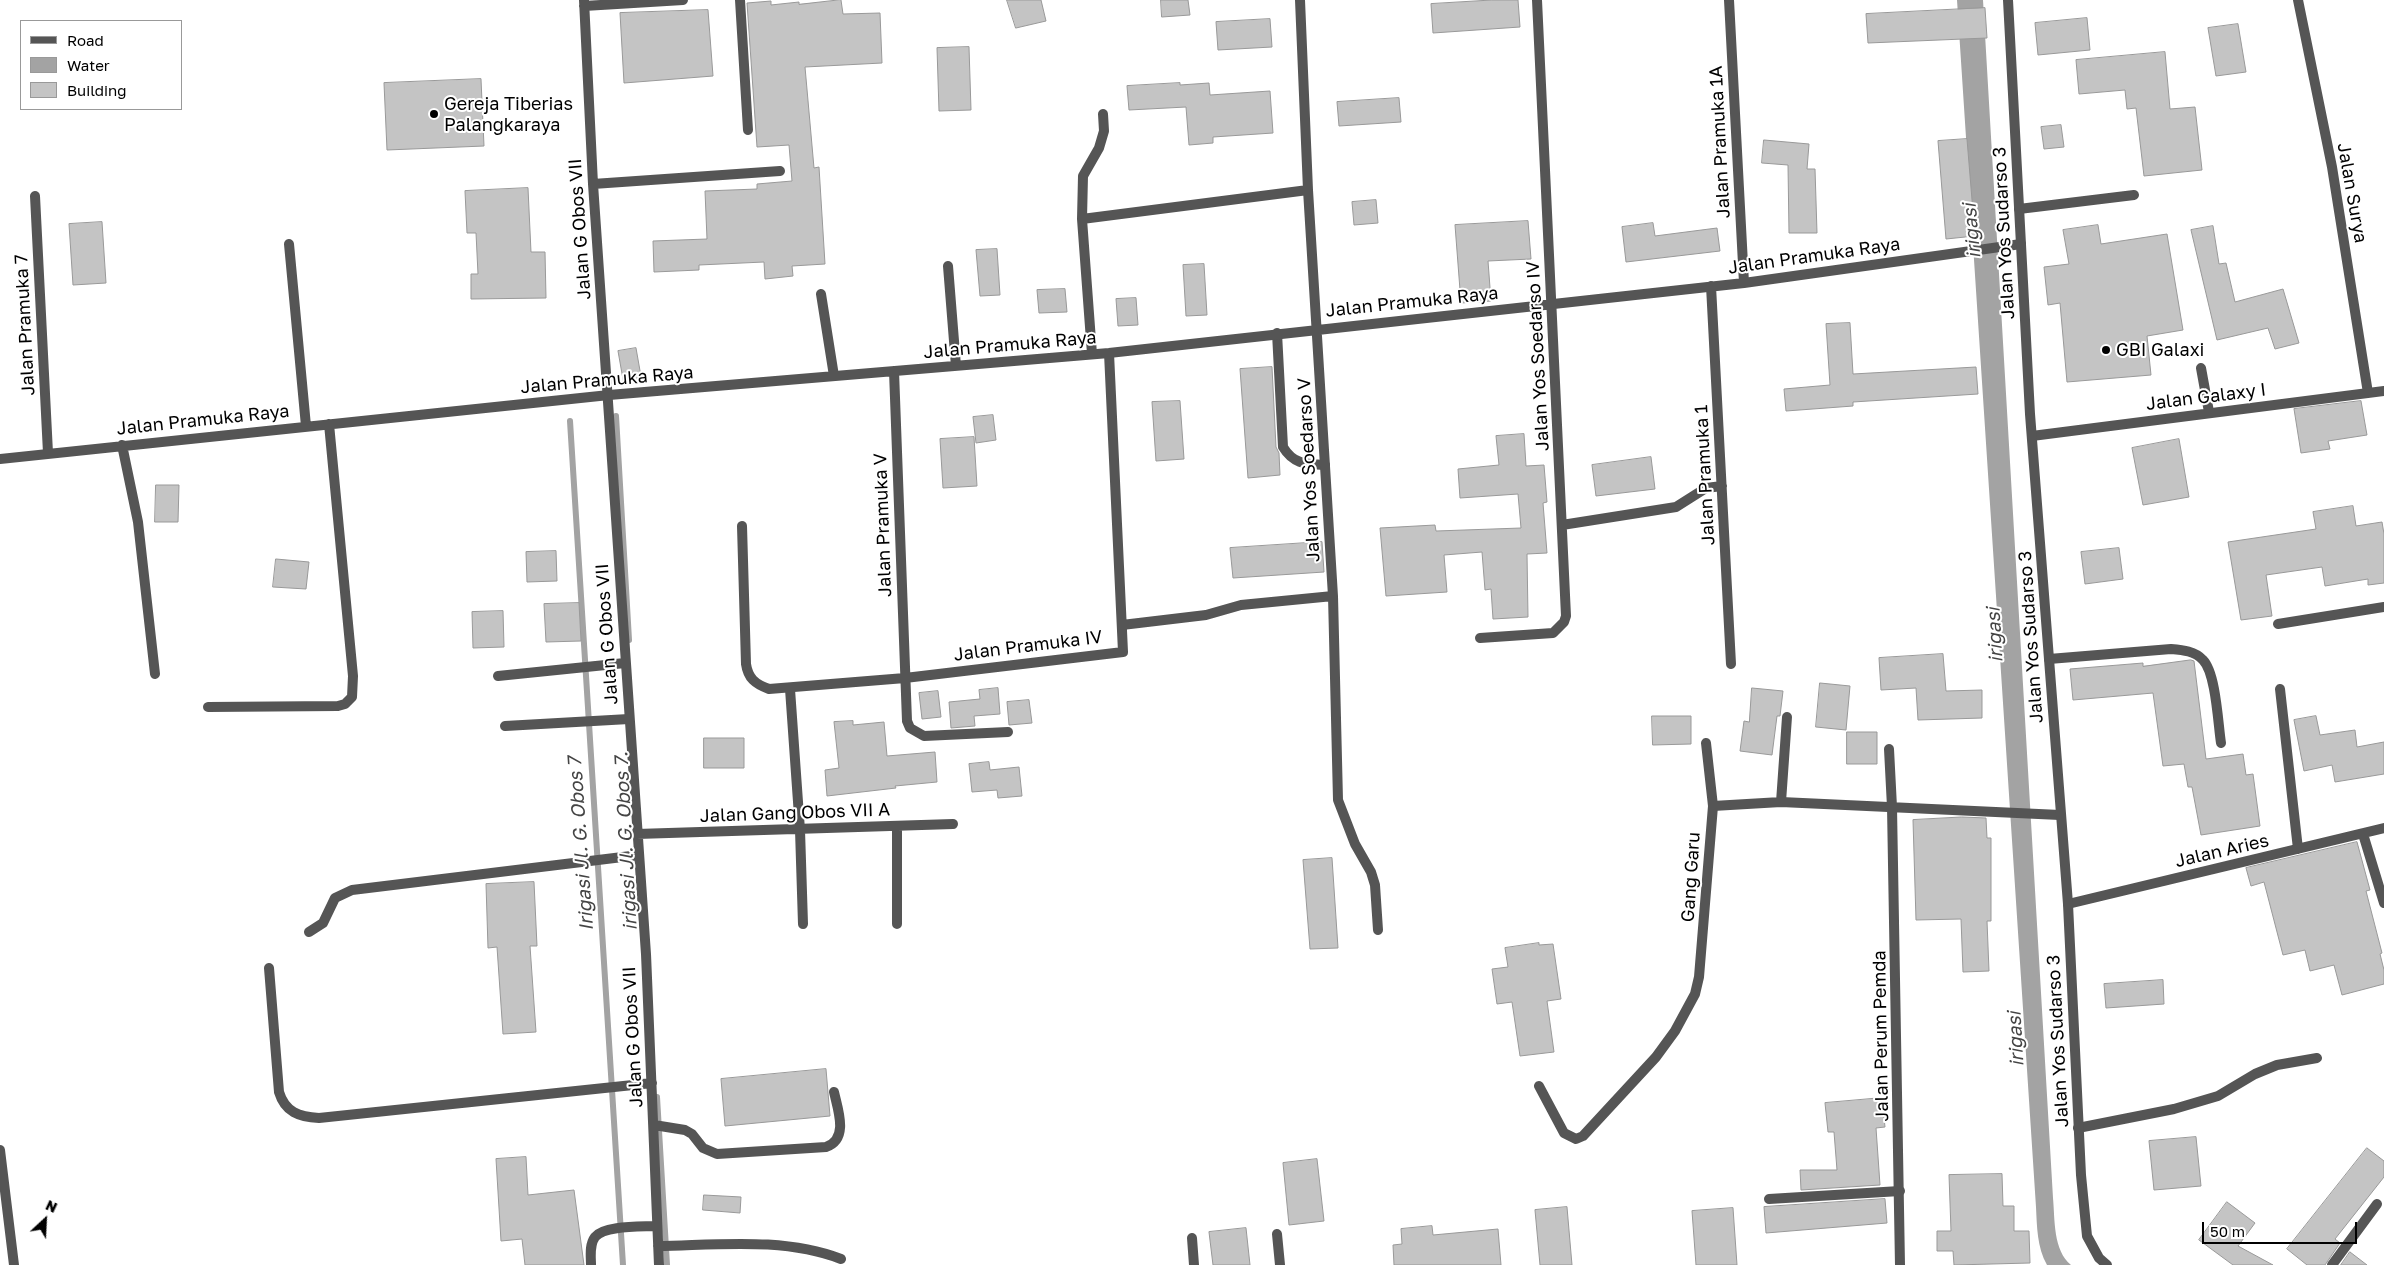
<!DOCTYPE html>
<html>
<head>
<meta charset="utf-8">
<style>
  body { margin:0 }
  #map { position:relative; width:2384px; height:1265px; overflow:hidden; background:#fff; font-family:"Golos Text",sans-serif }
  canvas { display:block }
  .legend { position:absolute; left:20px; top:20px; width:162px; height:90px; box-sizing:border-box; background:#fff; border:1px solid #999; margin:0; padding:6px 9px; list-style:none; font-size:15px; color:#000 }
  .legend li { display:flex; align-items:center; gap:10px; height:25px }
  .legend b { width:25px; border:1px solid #999 }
  .north { position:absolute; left:20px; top:1195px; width:50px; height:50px; -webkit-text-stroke:4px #fff; paint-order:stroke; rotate:25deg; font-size:14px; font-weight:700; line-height:20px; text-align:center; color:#000 }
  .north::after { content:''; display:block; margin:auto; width:18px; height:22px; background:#000; clip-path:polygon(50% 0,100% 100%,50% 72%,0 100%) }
  .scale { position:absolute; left:2202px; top:1222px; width:155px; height:22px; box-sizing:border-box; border:2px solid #000; border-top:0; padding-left:6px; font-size:15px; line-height:18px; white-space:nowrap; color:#000; -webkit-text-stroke:4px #fff; paint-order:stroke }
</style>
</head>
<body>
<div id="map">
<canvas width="2384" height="1265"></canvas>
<ul class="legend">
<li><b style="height:6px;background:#555"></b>Road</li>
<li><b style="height:14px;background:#a3a3a3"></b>Water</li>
<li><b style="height:14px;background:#c4c4c4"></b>Building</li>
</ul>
<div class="north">N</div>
<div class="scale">50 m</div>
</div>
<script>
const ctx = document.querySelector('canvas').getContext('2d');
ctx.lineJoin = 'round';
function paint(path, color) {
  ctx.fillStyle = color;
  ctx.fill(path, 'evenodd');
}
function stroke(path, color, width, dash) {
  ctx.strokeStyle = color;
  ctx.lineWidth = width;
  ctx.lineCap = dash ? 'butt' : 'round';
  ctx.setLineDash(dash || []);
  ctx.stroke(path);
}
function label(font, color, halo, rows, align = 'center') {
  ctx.font = font + ' "Golos Text",sans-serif';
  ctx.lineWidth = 4;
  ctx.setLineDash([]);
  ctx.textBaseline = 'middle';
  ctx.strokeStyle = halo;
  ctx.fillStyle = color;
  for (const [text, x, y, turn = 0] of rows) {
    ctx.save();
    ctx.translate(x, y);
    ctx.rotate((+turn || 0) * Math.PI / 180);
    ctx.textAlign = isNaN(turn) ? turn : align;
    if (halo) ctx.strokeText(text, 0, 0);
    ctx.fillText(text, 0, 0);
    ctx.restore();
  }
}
paint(new Path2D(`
  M1957 0H1983L2053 1198C2055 1220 2053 1250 2071 1265H2047C2037 1247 2037 1227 2036 1207Z`), '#a3a3a3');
stroke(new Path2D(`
  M616 416 629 640
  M570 421 623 1265
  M657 1097 667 1265`), '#a3a3a3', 6);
const building = new Path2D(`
  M841 0 843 14 880 13 882 63 805 67 814 168 819 167 825 264 792 266 793 276 765 279 764 262 699 265V270L654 272 653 241 707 239 705 191 757 189V184L792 181 789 145 757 147 747 3 771 1V5L799 2V4Z
  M1007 0H1041L1046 21 1016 28Z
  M1161 0H1188L1190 15 1162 17Z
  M1492 0H1518L1520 27 1433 33 1431 4Z
  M1985 8 1987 38 1868 43 1866 14Z
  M708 10 713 76 624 83 620 13Z
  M2087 18 2090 50 2038 55 2035 23Z
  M1270 19 1272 47 1218 50 1216 22Z
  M2238 24 2246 72 2216 76 2208 28Z
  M969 47 971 110 939 111 937 48Z
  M2165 52 2170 109 2195 107 2202 170 2144 176 2136 108 2127 109 2125 90 2079 94 2076 60Z
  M481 79 484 146 387 150 384 83Z
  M1180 83V85L1209 83 1210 95 1270 91 1273 133 1213 137V143L1189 145 1186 107 1129 110 1127 86Z
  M1399 98 1401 122 1339 126 1337 102Z
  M2061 125 2064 147 2044 149 2041 127Z
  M1967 139 1975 236 1946 239 1938 141Z
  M1764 140 1809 144 1807 169H1815L1817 233H1789L1788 165 1762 163Z
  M528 188 531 252H545L546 298 471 299V274H478L476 233H467L465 191Z
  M1376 200 1378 223 1354 225 1352 202Z
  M1528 221 1531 259 1488 261 1491 301 1461 303 1455 225Z
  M102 222 106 283 73 285 69 224Z
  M1653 223 1655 236 1717 228 1720 251 1626 262 1622 227Z
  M2098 225 2101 244 2167 234 2183 330 2147 336 2151 375 2067 382 2060 303 2048 305 2044 267 2069 264 2063 230Z
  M2213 226 2219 264 2226 263 2235 302 2283 289 2299 343 2275 349 2268 328 2217 340 2191 230Z
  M997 249 1000 295 980 296 976 250Z
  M1204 264 1207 315 1186 316 1183 265Z
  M1065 289 1067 312 1039 313 1037 290Z
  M1136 298 1138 325 1118 326 1116 299Z
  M1850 323 1853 374 1976 367 1978 394 1853 402V406L1786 411 1784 389 1830 385 1826 324Z
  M636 348 642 382 624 385 618 351Z
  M1272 367 1276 447 1279 453 1280 475 1248 478 1240 369Z
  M1180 401 1184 459 1156 461 1152 402Z
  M2361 401 2367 435 2328 441 2330 449 2301 453 2294 409Z
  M993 415 996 440 976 443 973 417Z
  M1524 434 1526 466 1544 465 1547 502 1543 503 1547 553 1527 554 1528 617 1493 619 1491 589 1485 590 1482 552 1444 555 1447 592 1386 596 1380 528 1435 525 1436 531 1521 528 1518 494 1460 498 1458 469 1499 465 1496 436Z
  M974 437 977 486 943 488 940 439Z
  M2179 439 2189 497 2143 505 2132 448Z
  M1651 457 1655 489 1596 496 1592 465Z
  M156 485H179L178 522H155Z
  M2353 506 2356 526 2382 522 2384 534V583L2368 585V579L2325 586 2322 567 2266 575 2272 616 2241 620 2228 542 2316 529 2313 512Z
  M1322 542 1324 572 1233 578 1230 548Z
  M2119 548 2123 579 2085 584 2081 552Z
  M556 551 557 581 527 582 526 552Z
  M276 559 309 562 306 589 273 587Z
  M579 603 581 641 546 642 544 604Z
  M503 611 504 647 473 648 472 612Z
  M1943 654 1946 691 1982 690V718L1918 720 1916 688 1881 690 1879 658Z
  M2191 660 2194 661 2206 759 2243 754 2246 775 2253 774 2260 826 2201 835 2192 787H2188L2184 764 2163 766 2153 693 2073 700 2070 669 2143 663V666Z
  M1820 683 1850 686 1846 730 1816 727Z
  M998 688 1000 714 974 716 975 726 951 728 949 702 980 699 979 690Z
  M1752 688 1783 691 1780 716H1777L1772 755 1740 751 1744 721 1749 722Z
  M938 691 941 717 922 719 919 693Z
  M1029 700 1032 723 1009 725 1007 702Z
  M1652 716H1691V744L1653 745Z
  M2316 716 2320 735 2355 730 2357 747 2384 742V774L2335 782 2332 765 2304 771 2294 720Z
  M853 721V725L884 722 887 756 935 752 937 782 895 786 896 788 827 796 825 770 839 768 834 722Z
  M1847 732H1877V764H1847Z
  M704 738H744V768H704Z
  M989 762 990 770 1019 767 1022 796 998 798 997 790 972 792 969 764Z
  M1962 817 1986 818 1987 838H1991V921H1987L1989 971 1963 972 1961 919 1916 920 1913 820Z
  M2357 842 2370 890 2366 891 2382 953 2380 954 2384 970V984L2342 995 2334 965 2310 971 2305 950 2283 955 2264 882 2251 886 2246 868Z
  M1332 858 1338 948 1310 949 1303 860Z
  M534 882 537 946H530L536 1032 503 1034 497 947 488 948 486 884Z
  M1539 943V945L1553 944 1561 999 1547 1001 1554 1052 1520 1056 1512 1002 1497 1004 1492 969 1508 967 1505 948Z
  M2163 980 2164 1004 2106 1008 2104 984Z
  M826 1069 830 1116 725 1126 721 1079Z
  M1882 1098 1885 1127 1876 1128 1880 1185 1801 1190 1800 1170H1837L1834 1132H1828L1825 1103Z
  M2196 1137 2201 1186 2154 1190 2149 1141Z
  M2367 1148 2384 1161V1177L2335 1239 2340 1243 2325 1265H2307L2287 1249Z
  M526 1157 528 1195 574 1190 584 1265H525L522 1239 501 1241 496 1159Z
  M1317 1159 1324 1221 1289 1225 1283 1163Z
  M2002 1174 2003 1206H2014V1231H2029L2030 1263 1954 1265 1953 1251H1937V1231H1951L1949 1175Z
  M704 1195 741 1197 740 1213 703 1210Z
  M1885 1199 1887 1223 1766 1233 1764 1207Z
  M2227 1202 2255 1223 2238 1246 2273 1265H2233L2199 1240Z
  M1567 1207 1572 1265H1540L1535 1210Z
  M1733 1208 1737 1265H1696L1692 1211Z
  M1432 1226 1433 1235 1498 1229 1501 1265H1394L1393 1245 1402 1244 1401 1229Z
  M1246 1228 1250 1265H1213L1209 1232Z
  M2350 1252 2367 1265H2341Z`);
paint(building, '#c4c4c4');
stroke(building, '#999', 1);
stroke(new Path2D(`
  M1277 333 1283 447C1294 465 1307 464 1325 465
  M2078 1128 2174 1109 2218 1096 2255 1074 2277 1065 2317 1058
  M1769 1199 1900 1191
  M2332 1265 2377 1204`), '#555', 10);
stroke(new Path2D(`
  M584 0 593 184 646 954 659 1265
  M740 0 748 130
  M1300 0 1308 190 1333 596 1338 800 1355 844 1371 872 1375 885 1378 930
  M1729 0 1744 283
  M2298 0 2332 167 2368 393
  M584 6 683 0
  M593 184 780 171
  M35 196 48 453
  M2019 209 2134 195
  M1082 219 1083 176 1099 148 1104 131 1103 114
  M289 244 306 426
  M948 266 956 366
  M1711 286 1731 664
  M821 294 834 376
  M1092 354 1082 219 1308 190
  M2201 368 2209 412
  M894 371 907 721 910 728 924 736 1008 732
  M2032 436 2384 391
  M122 445 138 522 155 674
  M0 459 609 395 1109 353 1744 283 2021 244
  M1562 525 1676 507 1706 488 1722 486
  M742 526 746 664C748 678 755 684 769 689L905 678 1123 652 1109 353
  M2278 624 2384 607
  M1122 625 1206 615 1241 605 1333 596
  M1480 638 1553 633 1564 622 1566 616 1537 0
  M2049 659 2171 649C2183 650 2195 651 2203 660 2216 673 2218 724 2221 743
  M498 676 625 663
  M790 689 800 830 803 924
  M2280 689 2298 849
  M208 707 338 706 345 704 352 697 353 676 329 424
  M505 726 629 719
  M1706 743 1713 806
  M1889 749 1892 807 1900 1265
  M1781 802 1787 717
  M897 826V924
  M637 834 953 824
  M2363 834 2384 903
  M2068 904 2384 828
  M309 932 323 923 335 898 352 890 639 855
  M269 968 279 1092C285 1112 299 1117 319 1118L652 1083
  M1539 1086 1564 1133 1576 1139 1583 1136 1656 1057 1675 1031 1695 994 1699 977 1713 806 1781 802 2060 815
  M654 1125 685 1130 692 1134 703 1148 717 1154 826 1147C849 1139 838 1110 834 1092
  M0 1150 14 1265
  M1277 1234 1280 1265
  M1192 1238 1194 1265
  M658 1246C718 1245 784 1237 841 1259
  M591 1265C591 1257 589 1245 595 1237 604 1225 642 1227 657 1226`), '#555', 10);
stroke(new Path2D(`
  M2008 0 2030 414 2068 904 2081 1175 2087 1236 2099 1258 2107 1265`), '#555', 10);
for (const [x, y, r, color] of [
  [434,114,5,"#000"],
  [2106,350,5,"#000"]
]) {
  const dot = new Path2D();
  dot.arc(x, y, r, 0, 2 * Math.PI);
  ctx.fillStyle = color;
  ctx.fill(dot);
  stroke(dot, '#fff', 2);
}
label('18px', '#000', '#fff', [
  ["Gereja Tiberias",444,104],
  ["Palangkaraya",444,125],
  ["GBI Galaxi",2116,350]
], 'left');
label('18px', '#000', '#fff', [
  ["Jalan Pramuka 1A",1720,142,-93],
  ["Jalan Surya",2352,193,80],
  ["Jalan G Obos VII",580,229,-94],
  ["Jalan Yos Sudarso 3",2004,233,-93],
  ["Jalan Pramuka Raya",1814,256,-8],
  ["Jalan Pramuka Raya",1412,302,-6],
  ["Jalan Pramuka 7",25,325,-93],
  ["Jalan Pramuka Raya",1010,345,-5],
  ["Jalan Yos Soedarso IV",1538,356,-93],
  ["Jalan Pramuka Raya",607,380,-5],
  ["Jalan Galaxy I",2206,397,-7],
  ["Jalan Pramuka Raya",203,420,-6],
  ["Jalan Yos Soedarso V",1309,470,-93],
  ["Jalan Pramuka 1",1705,475,-93],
  ["Jalan Pramuka V",883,525,-92],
  ["Jalan G Obos VII",607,634,-94],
  ["Jalan Yos Sudarso 3",2031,637,-94],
  ["Jalan Pramuka IV",1028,646,-7],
  ["Jalan Gang Obos VII A",795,813,-2],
  ["Jalan Aries",2222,851,-13],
  ["Gang Garu",1691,877,-86],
  ["Jalan Perum Pemda",1881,1036,-91],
  ["Jalan G Obos VII",633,1037,-93],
  ["Jalan Yos Sudarso 3",2058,1041,-93]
]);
label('italic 19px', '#444', '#fff', [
  ["irigasi",1972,231,-95],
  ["irigasi",1995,635,-93],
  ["irigasi Jl. G. Obos 7.",626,841,-93],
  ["Irigasi Jl. G. Obos 7",581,844,-94],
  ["irigasi",2016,1039,-93]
]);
</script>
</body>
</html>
